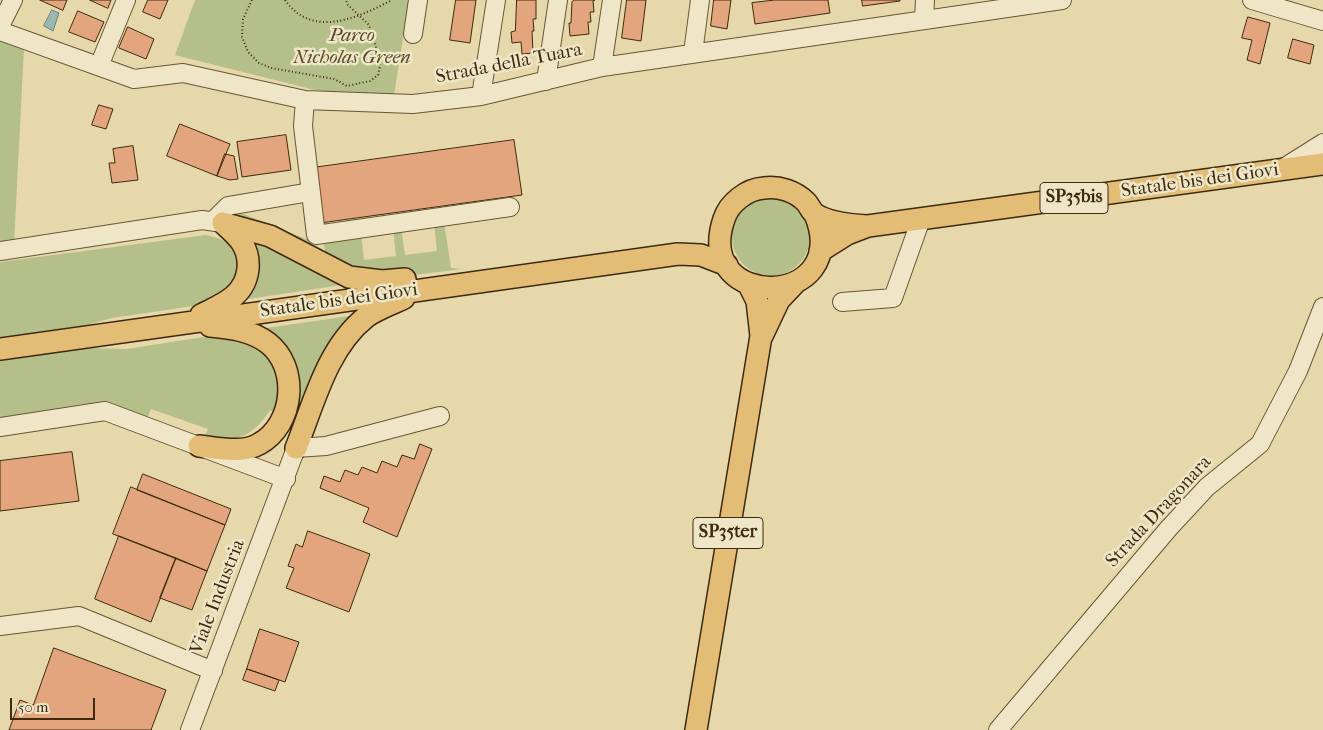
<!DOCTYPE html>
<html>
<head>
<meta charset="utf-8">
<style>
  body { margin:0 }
  #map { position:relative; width:1323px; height:730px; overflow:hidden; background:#e6d8ab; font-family:"IM FELL French Canon",serif }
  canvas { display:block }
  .scale { position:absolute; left:10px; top:698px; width:85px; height:22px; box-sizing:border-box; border:2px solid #3e2a0d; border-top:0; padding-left:6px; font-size:15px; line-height:18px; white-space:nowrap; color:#3e2a0d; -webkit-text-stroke:4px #efe6c8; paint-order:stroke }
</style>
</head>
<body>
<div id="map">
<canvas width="1323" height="730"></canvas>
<div class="scale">50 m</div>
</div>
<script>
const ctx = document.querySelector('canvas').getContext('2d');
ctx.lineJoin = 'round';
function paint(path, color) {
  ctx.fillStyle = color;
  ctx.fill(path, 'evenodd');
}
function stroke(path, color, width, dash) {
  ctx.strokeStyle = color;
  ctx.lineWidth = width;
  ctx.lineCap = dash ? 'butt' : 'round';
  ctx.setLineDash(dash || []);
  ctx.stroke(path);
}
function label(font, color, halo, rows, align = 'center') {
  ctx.font = font + ' "IM FELL French Canon",serif';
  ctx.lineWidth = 5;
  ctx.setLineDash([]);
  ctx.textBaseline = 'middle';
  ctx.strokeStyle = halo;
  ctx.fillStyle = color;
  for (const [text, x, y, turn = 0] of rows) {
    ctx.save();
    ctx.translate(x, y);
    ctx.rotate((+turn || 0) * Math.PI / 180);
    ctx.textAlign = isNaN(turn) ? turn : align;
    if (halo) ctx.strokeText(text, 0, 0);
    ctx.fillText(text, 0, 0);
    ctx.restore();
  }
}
paint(new Path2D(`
  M195 0H409L394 95 327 93 175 55Z
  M0 40 24 48 14 244 0 246Z
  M732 237a39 39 0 1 1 78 0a39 39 0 1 1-78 0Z
  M239 212 311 241 312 250 238 216Z
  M444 222 451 268 462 269 382 279 327 259 323 241 361 234 364 260 396 256 393 228 401 227 405 255 437 251 434 223Z
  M236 229 348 284 242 300Z
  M206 235C242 242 239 257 234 288L207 304 112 318 80 327 0 338V262Z
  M356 315 295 423 291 421 292 400 260 329Z
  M229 333C251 345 282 356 281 386 280 394 276 404 274 413L270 410C254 435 235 446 205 436L208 429 151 409 146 421 101 404H84L0 418V361L82 348 127 349Z`), '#b4bf89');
const water = new Path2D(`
  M52 10 59 13 53 31 44 26Z`);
paint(water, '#99b8b3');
stroke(water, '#757f71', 1);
const building = new Path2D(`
  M40 0H67L63 10Z
  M90 0H111L108 8Z
  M148 0H168L160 19 143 12Z
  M456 0H476L470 43 450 40Z
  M517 0H536V19H533L534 31H532L533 53 522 54 521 42 512 43 511 32 515 31Z
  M575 0H595L593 1 594 12H590L591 22H588L589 34 570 36 569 23H571L572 2Z
  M627 0H646L641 41 622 38Z
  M714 0H731L727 29 711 26Z
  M775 0H828L830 13 755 24 752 3Z
  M862 0H900V1L863 6Z
  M78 11 104 22 95 42 69 32Z
  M1248 17 1270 23 1260 64 1247 60 1252 40 1242 38Z
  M128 27 154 39 146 59 119 48Z
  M1293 39 1314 45 1310 64 1288 58Z
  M99 105 113 109 106 129 92 125Z
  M180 124 230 144 217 176 167 156Z
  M286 135 291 170 242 177 237 142Z
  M514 140 522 195 320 223 312 168Z
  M133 146 138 180 112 183 109 163H115L113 149Z
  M225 154 234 156 238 179 230 180 217 176Z
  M420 444 432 449 397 537 363 522 369 508 320 488 324 476 340 482 345 470 358 475 362 467 377 473 382 461 397 467 402 455 414 459Z
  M72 452 79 501 0 511V461Z
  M143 474 231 509 225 525 137 490Z
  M131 487 225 525 207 571 113 534Z
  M308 531 370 554 349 612 286 588 294 568 288 566 296 544 302 547Z
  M119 536 176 558 151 622 95 599Z
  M176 558 207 571 192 610 160 598Z
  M260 629 299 642 285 682 247 669Z
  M54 648 166 690 151 730H9L20 700 33 705Z
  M247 669 279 680 275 691 243 680Z`);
paint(building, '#e3a57d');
stroke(building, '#3e2a0d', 1);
const minor = new Path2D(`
  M1252 0 1323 21
  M924 19 925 0
  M0 26 13 0
  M0 31 134 79 183 73 305 100 413 104 481 96 602 67 1062 0
  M413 34 418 0
  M693 53 700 0
  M99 66 126 0
  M602 67 612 0
  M546 81 558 0
  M481 96 496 0
  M305 100 303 126 316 235 510 207
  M1285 167 1323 143
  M213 221 228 206 310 192
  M0 251 202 220 223 223
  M842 302 893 298 921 219
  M0 427 105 411 286 479
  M0 626 79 616 213 671
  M190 730 296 448 326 446 440 416
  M998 730 1169 528 1207 487 1260 444 1298 371 1323 307`);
const major = new Path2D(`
  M815 214C854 310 692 312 724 219 729 203 747 189 764 188 779 186 795 191 806 202 809 205 811 211 815 214 828 223 851 225 867 226
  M223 223 270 236 349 277 382 281 405 279
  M820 251 847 234 868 226 1323 164
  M201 315C223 304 245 296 248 269 249 259 247 251 242 243 237 235 229 229 223 223
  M762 336 779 300 796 282
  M0 349 678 254 701 255 727 265
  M199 446C218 448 242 454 259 444 295 424 299 367 268 343 251 330 230 328 210 326
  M296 448C314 403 327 348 366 317 377 309 392 304 404 298
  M696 730 761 336 757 301 749 285`);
stroke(minor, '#685634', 20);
stroke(major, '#3e2a0d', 24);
stroke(new Path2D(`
  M252 0 243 19 242 37 248 52 259 63 271 68 334 79 347 86 370 81 378 75 380 66 377 50 369 25 347 4 346 0
  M285 0C312 39 358 18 392 0`), '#3e2a0d', 2, [1, 2.5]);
stroke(minor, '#efe6c8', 18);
stroke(major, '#e3bc76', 21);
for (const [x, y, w] of [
  [1074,198,68],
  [728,533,70]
]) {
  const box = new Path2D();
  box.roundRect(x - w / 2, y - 15.5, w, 31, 4);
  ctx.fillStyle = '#efe6c8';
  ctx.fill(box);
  stroke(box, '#3e2a0d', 1);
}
label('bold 18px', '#3e2a0d', null, [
  ["SP35bis",1074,198],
  ["SP35ter",728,533]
]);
label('italic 19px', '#564826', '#efe6c8', [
  ["Parco",352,36],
  ["Nicholas Green",352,58]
]);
label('19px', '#3e2a0d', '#efe6c8', [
  ["Strada della Tuara",509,64,-11],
  ["Statale bis dei Giovi",1200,181,-8],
  ["Statale bis dei Giovi",339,301,-8],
  ["Strada Dragonara",1159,512,-47],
  ["Viale Industria",218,597,-69]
]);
</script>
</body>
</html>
